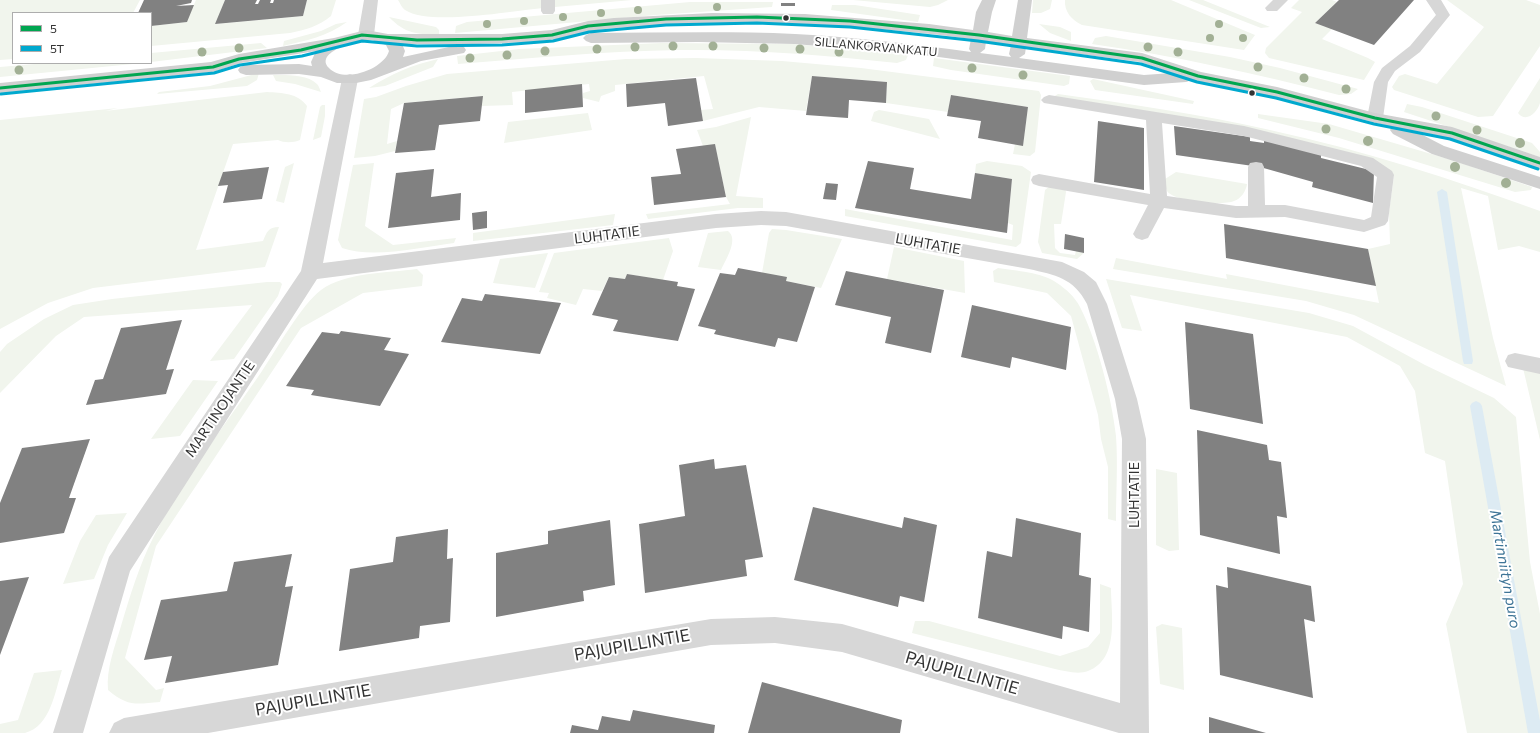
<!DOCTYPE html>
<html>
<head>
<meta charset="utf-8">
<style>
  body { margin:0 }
  #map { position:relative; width:1540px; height:733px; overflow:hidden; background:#fff; font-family:Commissioner,sans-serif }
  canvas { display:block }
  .legend { position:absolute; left:12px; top:12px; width:140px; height:52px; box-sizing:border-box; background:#fff; border:1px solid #adadad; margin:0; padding:5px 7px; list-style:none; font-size:12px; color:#333 }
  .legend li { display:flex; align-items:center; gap:8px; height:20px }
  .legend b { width:20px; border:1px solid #adadad }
</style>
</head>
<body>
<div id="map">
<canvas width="1540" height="733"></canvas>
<ul class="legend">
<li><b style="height:5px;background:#00a651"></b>5</li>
<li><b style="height:5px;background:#00a9ce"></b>5T</li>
</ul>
</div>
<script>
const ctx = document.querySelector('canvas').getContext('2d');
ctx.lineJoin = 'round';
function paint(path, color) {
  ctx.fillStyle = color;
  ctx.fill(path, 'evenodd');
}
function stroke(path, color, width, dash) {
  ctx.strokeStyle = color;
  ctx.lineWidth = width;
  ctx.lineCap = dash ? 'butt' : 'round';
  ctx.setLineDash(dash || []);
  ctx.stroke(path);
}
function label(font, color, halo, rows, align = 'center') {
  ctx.font = font + ' Commissioner,sans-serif';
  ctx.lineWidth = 4;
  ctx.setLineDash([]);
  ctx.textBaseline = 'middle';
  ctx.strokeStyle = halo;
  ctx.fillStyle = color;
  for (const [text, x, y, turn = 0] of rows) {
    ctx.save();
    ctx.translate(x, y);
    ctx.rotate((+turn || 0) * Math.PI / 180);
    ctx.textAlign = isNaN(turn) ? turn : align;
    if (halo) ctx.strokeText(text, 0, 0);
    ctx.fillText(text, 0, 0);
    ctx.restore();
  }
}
paint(new Path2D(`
  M0 0H140L133 13H13V59L0 60Z
  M196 0H225L216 24 303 16 307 0H336L331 16C319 26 305 30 290 33L151 46V26L186 22Z
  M398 0H543V8C512 11 429 26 405 10 402 8 400 3 398 0Z
  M554 0H632L555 7Z
  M853 0H948L938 5 930 7Z
  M1033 0H1052L1050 9 1041 13H1032Z
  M1065 0H1171L1255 35 1244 50 1082 25C1072 20 1064 12 1065 0Z
  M1189 0H1203L1270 27 1261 28Z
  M1299 0H1332L1337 2 1315 23 1332 29 1322 39 1368 58 1375 62 1364 80 1269 58 1265 53 1266 48 1302 12 1291 8Z
  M1447 0H1526L1540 5V46L1493 116 1478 117 1394 90 1392 87 1399 76 1405 74 1437 84 1484 27Z
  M690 2H773L772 7 656 15 455 33 456 26 467 22Z
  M832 5H855L920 15 918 22 831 10Z
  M389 17 436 27 439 30V35C417 34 405 34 389 17Z
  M347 22C328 36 305 41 283 46L284 41 321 31 336 24Z
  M1039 24 1060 27 1071 32V41L1050 33Z
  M1106 36 1230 57 1280 68 1358 89 1351 94 1339 95C1257 74 1175 56 1092 44L1095 38Z
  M261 43 267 48 151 62V53Z
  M662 43 794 44 908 55 906 60 897 63C825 55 752 49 679 50 606 51 532 58 458 64L457 56 519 49Z
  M696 58 782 61 861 68 1039 91 1041 95 1035 152 1030 156 1013 154 1015 144 1023 145 1028 107 951 95 948 112 886 103 887 82 812 76 806 111 759 107 703 121 701 110 713 109 704 76 615 85V91L601 96 599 102 583 98V93L590 91 589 84 512 92 513 105 482 106V96L404 103 391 109 387 144 397 141 395 151 375 156 354 158 364 99 376 97 406 86 447 74 626 59Z
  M934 58 1070 76 1069 84 1064 86 951 70 933 66Z
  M438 59 433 67 385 86 369 88C391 74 412 65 438 59Z
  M46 63H143L0 77V67Z
  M259 73 257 80 247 86 157 94 159 92 210 86Z
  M273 75C286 75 307 74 317 84 319 86 320 90 321 92L295 84 276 81Z
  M1540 78C1540 85 1540 96 1540 103 1537 113 1526 123 1518 113Z
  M1093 79 1194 101 1193 104 1095 90 1090 81Z
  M267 92C282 93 298 93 307 106L300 140C293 143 284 143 278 140L233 144 196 250 263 241C267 232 268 227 279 227L265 267 93 288 48 303 0 329V120L118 108 105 111Z
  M1058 94C1129 104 1200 114 1270 130 1362 150 1452 179 1540 211V252L1519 246 1498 250 1488 196 1461 188 1493 338 1506 386 1354 315 1306 301 1113 269 1116 258 1227 279 1226 274 1379 303 1368 249 1390 244 1389 212 1394 176 1391 172 1363 158 1053 97Z
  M1407 104 1422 107 1532 143 1540 152V157L1404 112Z
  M322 105H325V116L321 137 313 140 320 107Z
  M879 110 929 119 940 139 871 121 874 112Z
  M588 113 592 130 504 143 508 122Z
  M1258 114 1329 124 1452 160 1532 187 1531 190 1515 192 1339 138 1258 118Z
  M751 117 736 196 763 198V208H738L648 219 646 214 730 204 726 197 715 145 703 146 697 130 716 127Z
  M987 161 1022 166 1031 172 1021 243 1016 247 845 216V209L1012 240 1013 225 1008 223 1012 179 975 173 976 164Z
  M294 163 284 203 276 201 285 167Z
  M374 163 365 226 393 245 456 238 454 243C422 247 373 259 342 248L338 240 353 165Z
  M1176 172 1247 184C1246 191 1241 199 1234 201 1223 206 1174 202 1167 191 1165 188 1165 183 1165 179Z
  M1050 186 1065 189 1066 192 1061 224H1054L1055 248 1060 253 1075 255 1076 251 1084 253 1077 259 1042 253 1038 242 1045 190Z
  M615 214 613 225 473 241V233Z
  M772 229 786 230 842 239 821 288 786 281 762 273 769 233Z
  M728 231C739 239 726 259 721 270L698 267 708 233Z
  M669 238 673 251 663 280 627 274 625 279 609 277 602 291 583 289 576 305 547 298 549 293 539 292 554 253Z
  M894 247 964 261 965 293 887 279Z
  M548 253 535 288 493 283 500 259Z
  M998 268C1016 271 1042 272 1057 283 1066 289 1075 297 1080 307 1097 340 1112 399 1116 436 1118 464 1116 493 1116 521L1108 519V467L1101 439 1098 415 1071 316 1047 293 994 282 993 271Z
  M417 269 423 275 422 286 363 293 301 328 156 546 125 658 156 690 164 688 160 702C136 704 128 707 108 690 106 669 115 646 121 626 130 596 139 566 153 538 183 479 225 425 262 371 276 350 302 304 321 290 346 272 387 273 417 269Z
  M1106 279 1309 313 1353 326 1425 365 1494 398 1516 417 1530 562 1540 614V733H1467L1446 624 1463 584 1445 461 1425 453 1415 391 1400 366 1347 337 1130 295 1142 331 1122 328Z
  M267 282H280L282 284 278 296 234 359 210 361 252 305 84 317 56 336 0 393V352L7 344 44 319 73 305 112 299Z
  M1523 368 1540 372V440Z
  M193 380 218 381 180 436 151 439Z
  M1156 469 1177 473 1179 550 1169 551 1156 545Z
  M127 513 108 545 94 579 63 584 80 541 96 515Z
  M1100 584 1111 588C1111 614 1120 659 1088 671 1078 675 1065 671 1055 669L912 633 915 621H929L1060 656 1088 647 1100 633Z
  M1162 624 1182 628 1184 690 1160 684 1156 627Z
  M62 670C55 691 51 726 25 733 18 733 8 733 0 733V724L18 720 34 673Z`), '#f1f5ed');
paint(new Path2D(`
  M1442 189 1447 192 1473 361 1472 364H1464L1463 361 1437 192Z
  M1476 401 1480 403 1482 406 1540 721V733H1528L1470 406 1472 403Z`), '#ddebf3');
paint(new Path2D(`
  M144 0H192L191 3 176 6 194 5 187 22 151 26V13H138Z
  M225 0H257L255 4H258L260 0H271L270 3H273L274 0H307L303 16 215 24Z
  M1339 0H1414L1374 45 1315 23Z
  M781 3H795V6H781Z
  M812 76 887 82 886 103 849 100 848 118 806 115Z
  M696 78 703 121 668 126 665 103 627 107 626 84Z
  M582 84 583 107 525 113V90Z
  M951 95 1028 107 1023 146 978 138 981 121 947 116Z
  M483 96 480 121 439 125 435 150 395 153 404 103Z
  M1098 121 1144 128V190L1094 182Z
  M1174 126 1250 137V141L1264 143V140L1321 154V158L1374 171 1373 203 1312 187 1313 182 1260 167 1176 155Z
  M715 144 726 197 654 205 651 177 681 174 676 149Z
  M868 161 914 168 910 189 971 199 975 173 1012 179 1007 233 855 208Z
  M269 167 262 199 223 203 228 185 218 186 223 172Z
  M434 169 431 197 461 193 460 220 388 228 396 173Z
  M826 183 838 184 836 200 823 199Z
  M487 211V228L473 230 472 213Z
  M1224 224 1368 249 1376 286 1226 258Z
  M1065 234 1084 238V253L1064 249Z
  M738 268 787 277 786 281 815 287 797 342 778 338 775 347 714 334 716 330 698 326 720 273 735 275Z
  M846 271 944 290 931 353 885 343 891 317 835 305Z
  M627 274 678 282 677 286 695 289 678 341 613 331 618 320 592 315 609 277 625 279Z
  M485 294 561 303 540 354 441 342 462 298 482 301Z
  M972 305 1071 327 1066 370 1012 357 1010 368 961 357Z
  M182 320 166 370 174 369 166 394 86 405 95 380 103 379 121 328Z
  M1185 322 1253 334 1263 424 1190 409Z
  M341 331 391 338 384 350 409 354 380 406 311 395 314 390 286 386 322 332 339 334Z
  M1197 430 1267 445 1269 460 1281 462 1287 518 1277 516 1280 554 1200 535Z
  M90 439 69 498H76L64 533 0 543V503L22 448Z
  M714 459 715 469 746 465 763 557 745 560 747 576 645 593 639 524 685 516 679 465Z
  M813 507 902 528 904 517 937 525 924 602 900 596 898 607 794 580Z
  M1016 518 1081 533 1079 575 1091 578 1089 632 1063 626 1062 639 978 618 987 551 1012 557Z
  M610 520 615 585 583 591 584 601 496 617V553L548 544V531Z
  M448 529 447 559 453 558 450 622 420 626 419 638 339 651 350 569 393 562 396 537Z
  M292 554 285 587 293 586 278 665 165 683 172 656 144 660 161 600 227 591 234 562Z
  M1227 567 1311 586 1315 622 1304 619 1313 698 1220 675 1216 585 1228 588Z
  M29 577 0 655V581Z
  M762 682 902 720 900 733H748Z
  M633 710 715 725 714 733H570L572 725 598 730 602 716 630 721Z
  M1209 717 1266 733H1209Z`), '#818181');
paint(new Path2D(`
  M541 0H555V11L553 14H543L541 11Z
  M1273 0H1288L1277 11H1267L1265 8Z
  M1426 0H1441L1450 15 1420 52 1395 71 1388 82 1383 118 1381 121 1375 123 1369 121 1367 118 1374 82 1382 68 1410 46 1436 15Z
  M1049 95 1244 126 1373 158 1392 171 1394 175 1388 221 1385 225 1364 232 1285 217 1236 218 1164 208 1148 238 1142 240 1136 238 1133 234 1148 205 1039 186 1033 184 1031 180 1033 176 1039 174 1150 194 1146 120 1044 103 1041 100 1044 97ZM1162 123 1244 136 1361 166 1377 177 1371 217 1364 220 1285 205H1265L1264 167 1262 163 1256 162 1250 163 1248 167V206H1236L1167 196Z
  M1515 353 1540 358V374L1508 367 1505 361 1508 355Z`), '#d7d7d7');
paint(new Path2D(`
  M364 0H378L374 35 371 38H361L358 35Z
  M350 74 356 76 358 79 323 263 716 214 761 211 786 212 1062 262 1084 272 1096 282 1107 304 1137 399 1146 439 1149 733H1119L842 652 775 643 711 645 208 733H109L114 723 124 718 711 619 775 617 842 624 1120 703 1122 439 1115 399 1087 304C1074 278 1055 275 1029 269L786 226 761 225 716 228 317 279 130 571 83 733H53L109 557 301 271 342 79 344 76Z`), '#d7d7d7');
paint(new Path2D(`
  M982 0H996L992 12 988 32 1012 36 1018 0H1032L1027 38 1142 53 1201 72 1277 87 1375 113 1452 127 1540 157V169L1449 138 1415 131 1444 146 1540 177V189L1432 154 1393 134 1390 130 1392 127 1275 97 1192 80 1186 82 1144 85 924 55 795 44 698 42 591 43 586 41 583 38 586 35 591 33C659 33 727 31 795 34 854 37 913 44 971 52L969 49 971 39C853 23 734 19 615 28 593 29 572 37 550 40 501 45 452 44 402 44L405 51 403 57 458 45 464 47 466 50 464 53 421 61 371 80 356 83H337L321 77 299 74 246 75 240 73 238 70 240 67 246 65 299 64 312 66 311 62 316 51 241 63 213 72 0 93V83L211 62 239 54 334 38 366 30 388 34H502L552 30 588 21 614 18 712 13 805 14 929 24 973 30 976 12ZM372 40 386 45 389 51C384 69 344 84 329 68 313 51 362 39 372 40ZM986 41 1011 45 1009 54 1011 57 980 53 985 49ZM1026 47 1140 62 1172 73 1144 75 1019 58 1025 54Z`), '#d0d0d0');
stroke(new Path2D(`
  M0 88 213 67 239 59 301 50 362 35 417 40 502 39 552 35 588 26 666 19 757 17 850 21 979 35 1142 58 1198 76 1277 92 1375 118 1452 133 1540 163`), '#00a651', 3);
stroke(new Path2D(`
  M1 94 214 73 240 65 302 56 362 41 417 46 502 45 553 41 589 32 666 25 757 23 850 27 978 41 1141 64 1197 82 1276 98 1374 124 1450 139 1538 169`), '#00a9ce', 3);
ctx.fillStyle = '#a2b095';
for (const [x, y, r] of [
  [717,7,4],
  [638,10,4],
  [601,13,4],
  [563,17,4],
  [524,21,4],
  [487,24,4],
  [1219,24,4],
  [1210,38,4],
  [1243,38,4],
  [673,46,4.5],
  [713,46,4.5],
  [635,47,4.5],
  [1148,47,4.5],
  [239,48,4.5],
  [764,48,4.5],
  [597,49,4.5],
  [800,49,4.5],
  [545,51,4.5],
  [202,52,4.5],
  [839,52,4.5],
  [1178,52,4.5],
  [507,55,4.5],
  [470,58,4.5],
  [1258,67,4.5],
  [972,68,4.5],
  [19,70,4.5],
  [1023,75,4.5],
  [1304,78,4.5],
  [1346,89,4.5],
  [1436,116,4.5],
  [1326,129,4.5],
  [1477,130,4.5],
  [1368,141,5],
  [1520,143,5],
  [1455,167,5],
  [1506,183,5]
]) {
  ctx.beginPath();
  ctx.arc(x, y, r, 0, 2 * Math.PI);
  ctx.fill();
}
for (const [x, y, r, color] of [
  [786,18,3.5,"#333"],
  [1252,93,3.5,"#333"]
]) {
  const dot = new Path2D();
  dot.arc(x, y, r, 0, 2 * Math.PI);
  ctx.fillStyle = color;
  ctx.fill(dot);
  stroke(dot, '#fff', 1.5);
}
label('12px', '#333', '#fff', [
  ["SILLANKORVANKATU",876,47,5]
]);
label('14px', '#333', '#fff', [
  ["LUHTATIE",607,235,-7],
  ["LUHTATIE",928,244,10],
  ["MARTINOJANTIE",220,409,-56],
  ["LUHTATIE",1134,495,-90]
]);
label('italic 15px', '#3f7597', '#fff', [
  ["Martinniityn puro",1505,569,80]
]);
label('17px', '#333', '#fff', [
  ["PAJUPILLINTIE",632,645,-10],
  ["PAJUPILLINTIE",962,673,16],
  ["PAJUPILLINTIE",313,700,-10]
]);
</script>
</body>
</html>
